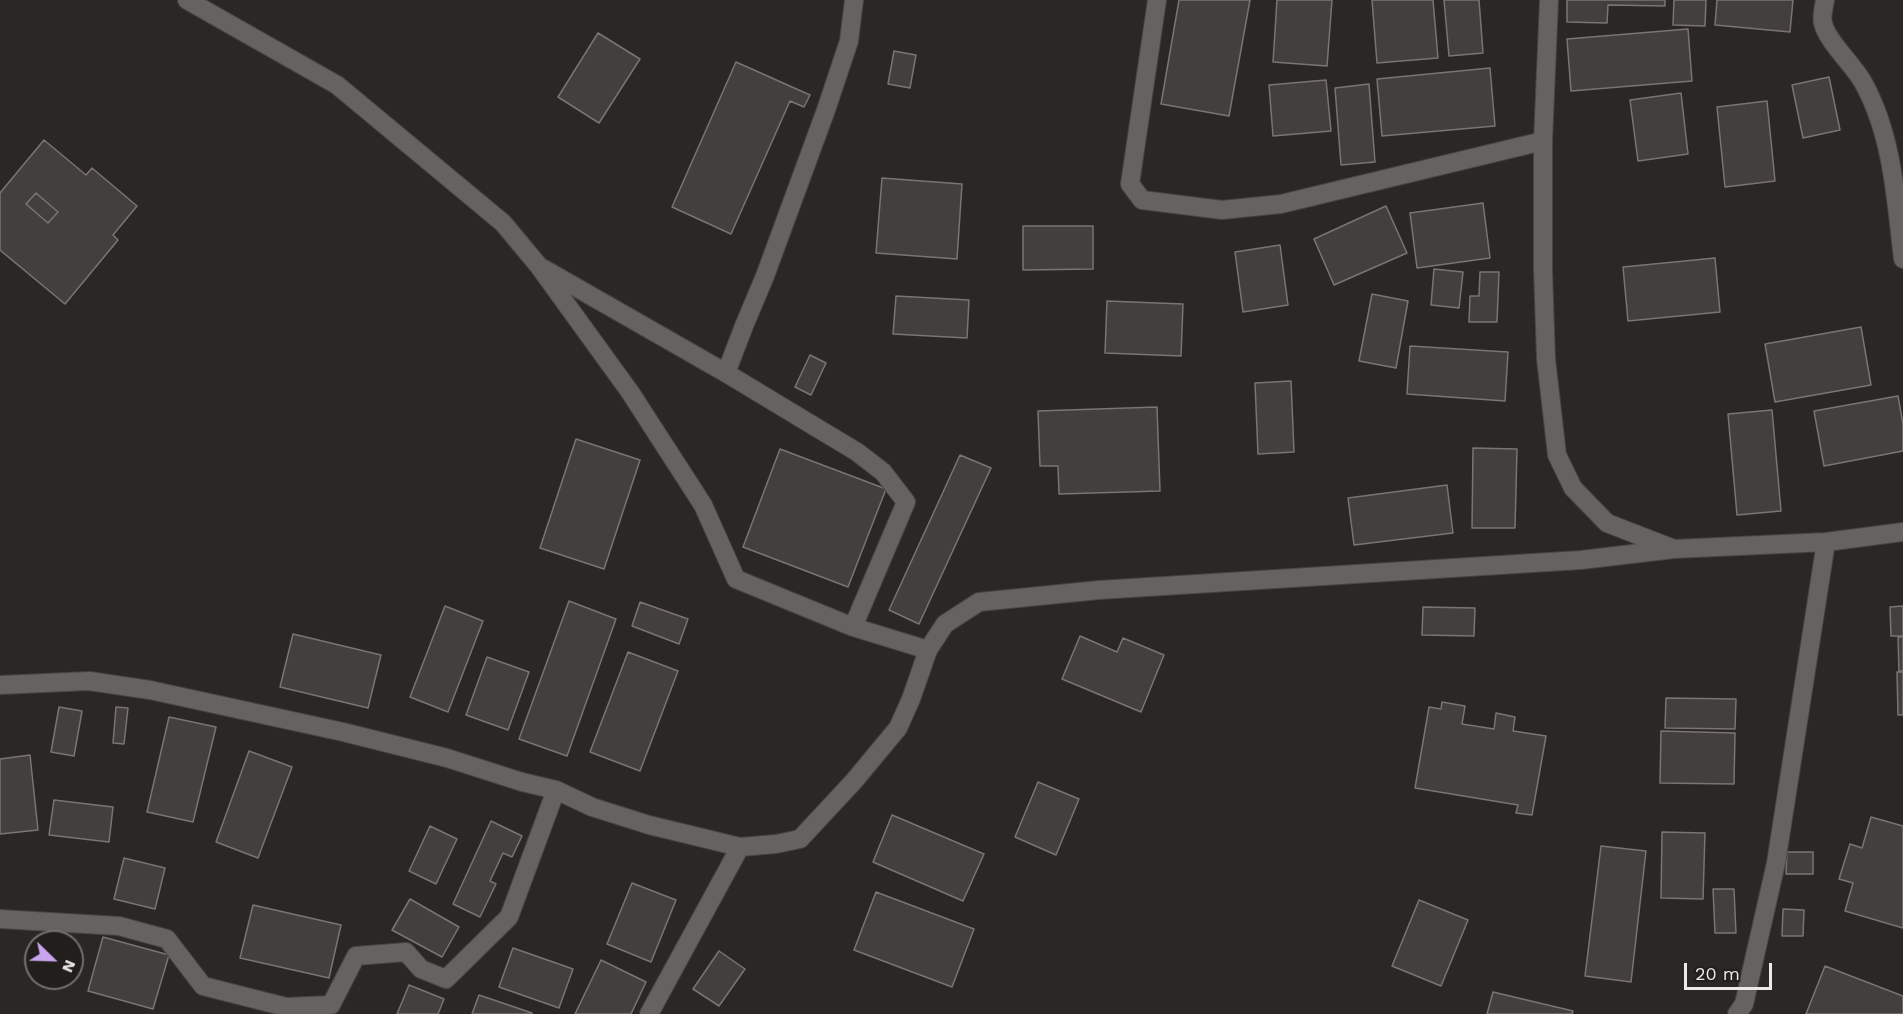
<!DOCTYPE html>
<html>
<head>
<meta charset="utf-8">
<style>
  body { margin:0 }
  #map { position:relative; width:1903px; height:1014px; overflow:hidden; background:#2b2726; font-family:"Work Sans",sans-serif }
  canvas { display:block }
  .north { position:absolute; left:24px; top:930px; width:60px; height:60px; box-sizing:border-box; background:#211e1c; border:2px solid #72706e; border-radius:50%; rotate:113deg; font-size:16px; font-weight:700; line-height:24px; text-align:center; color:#eceae9 }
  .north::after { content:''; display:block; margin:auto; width:21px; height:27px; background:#c9a5ee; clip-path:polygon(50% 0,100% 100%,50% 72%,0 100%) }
  .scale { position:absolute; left:1684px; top:963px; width:88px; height:27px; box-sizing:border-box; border:3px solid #eceae9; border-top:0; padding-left:8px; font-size:18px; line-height:21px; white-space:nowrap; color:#eceae9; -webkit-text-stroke:4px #211e1c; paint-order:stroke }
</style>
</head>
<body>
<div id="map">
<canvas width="1903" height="1014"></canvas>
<div class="north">N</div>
<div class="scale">20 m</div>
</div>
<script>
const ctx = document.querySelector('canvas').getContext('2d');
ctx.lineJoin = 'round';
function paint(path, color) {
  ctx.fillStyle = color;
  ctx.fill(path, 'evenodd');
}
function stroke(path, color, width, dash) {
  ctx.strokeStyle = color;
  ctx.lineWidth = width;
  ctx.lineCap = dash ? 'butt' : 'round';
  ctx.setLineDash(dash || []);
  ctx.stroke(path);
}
const building = new Path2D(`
  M1179 0H1250L1229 116 1161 104Z
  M1277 0H1332L1327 66 1273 62Z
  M1372 0H1433L1438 58 1377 63Z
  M1444 0H1479L1483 53 1449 56Z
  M1567 0H1665V6L1608 5 1607 23 1567 22Z
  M1674 0H1706L1705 26 1673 25Z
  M1717 0H1793L1790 32 1715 25Z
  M1688 29 1692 81 1571 91 1567 39Z
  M598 33 640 59 599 123 558 97Z
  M894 51 916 55 910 88 888 84Z
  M736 62 810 95 804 107 790 101 731 234 672 207Z
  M1490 68 1495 126 1382 136 1377 79Z
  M1829 77 1840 130 1803 138 1792 85Z
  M1326 80 1331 131 1273 136 1269 85Z
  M1369 84 1375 162 1341 165 1335 88Z
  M1681 93 1688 154 1638 161 1630 100Z
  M1767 101 1775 181 1725 187 1717 107Z
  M44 140 86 175 92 168 137 206 113 235 118 240 65 304 0 250V193ZM36 193 58 212 48 223 26 204Z
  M882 178 962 184 957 259 876 253Z
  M36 193 58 212 48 223 26 204Z
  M1483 203 1490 258 1417 268 1410 213Z
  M1386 206 1407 253 1334 285 1314 239Z
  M1023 226H1093V269L1023 270Z
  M1280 245 1288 305 1243 312 1235 252Z
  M1715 258 1720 312 1628 321 1623 267Z
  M1434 269 1463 272 1459 308 1431 305Z
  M1480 272H1499L1497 322H1469L1470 296H1479Z
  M1372 294 1408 301 1396 368 1359 361Z
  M896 296 969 300 967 338 893 334Z
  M1107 301 1183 304 1181 356 1105 353Z
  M1861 327 1871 385 1775 402 1765 344Z
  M1410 346 1508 352 1505 401 1407 394Z
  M810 355 826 363 811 395 795 387Z
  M1291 381 1294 452 1258 454 1255 383Z
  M1898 396 1903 424V451L1824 466 1814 411Z
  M1157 407 1160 491 1059 494 1058 466H1040L1038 411Z
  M1772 410 1781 511 1737 515 1728 414Z
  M576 439 640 460 604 569 540 548Z
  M1473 448 1517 449 1515 528H1472Z
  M780 449 886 489 848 587 743 547Z
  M960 455 991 468 919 624 889 610Z
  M1447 485 1453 533 1354 545 1348 498Z
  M569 601 616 619 567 756 519 739Z
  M640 602 688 619 679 644 632 626Z
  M445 606 483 621 448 712 410 697Z
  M1903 606V636H1891L1890 607Z
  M1423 607 1475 608 1474 636 1422 635Z
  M293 634 381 655 368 708 280 687Z
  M1080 636 1117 652 1123 638 1164 655 1141 712 1062 679Z
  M1898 637H1903V671H1899Z
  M628 652 678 671 640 771 590 752Z
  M487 657 529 672 508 730 466 715Z
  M1897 672H1903V715H1898Z
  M1666 698 1736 699 1735 729 1665 728Z
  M1442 702 1465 706 1462 724 1494 729 1496 713 1515 717 1513 731 1546 736 1532 815 1516 813 1518 805 1415 788 1429 707 1441 709Z
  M59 707 82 711 74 756 51 752Z
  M116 707 128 708 124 744 113 743Z
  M169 717 216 727 193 822 147 812Z
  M1661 731 1735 733 1734 784 1660 783Z
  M249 751 292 767 258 858 216 842Z
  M30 755 38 830 0 834V759Z
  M1038 782 1079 799 1056 855 1015 837Z
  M54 800 113 807 109 842 49 835Z
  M892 815 984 854 963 901 873 862Z
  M1871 817 1903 826V928L1845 911 1853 883 1839 879 1850 844 1862 848Z
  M491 821 522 836 512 857 503 853 490 881 496 884 480 917 453 904Z
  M430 826 457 839 436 884 409 871Z
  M1662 832 1705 833 1703 899 1661 898Z
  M1601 846 1646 851 1631 982 1585 976Z
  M1787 852H1813V874H1786Z
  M124 858 165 868 155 909 114 899Z
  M632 883 676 900 651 962 607 944Z
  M1713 889H1734L1736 933H1715Z
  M876 892 974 929 952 987 854 950Z
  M410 899 459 927 442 957 392 930Z
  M1419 900 1468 920 1441 986 1392 966Z
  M253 905 341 925 329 978 240 958Z
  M1783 909 1804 910 1803 936H1782Z
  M103 937 169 955 153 1009 88 991Z
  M513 948 573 969 559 1008 499 987Z
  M719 951 745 969 719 1006 693 989Z
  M601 960 646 982 631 1014H575Z
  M1825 966 1903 996V1014H1806Z
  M409 985 444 999 438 1014H397Z
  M1493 992 1573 1011 1572 1014H1487Z
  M479 995 532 1013V1014H472Z`);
paint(building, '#433f3d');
stroke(building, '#7a7574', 1.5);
const street = new Path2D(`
  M187 0 337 85 503 223 538 265 630 392 703 505 736 579 853 627 928 650
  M1157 0 1130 184 1142 200 1222 210 1281 204 1543 141
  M1549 0 1543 141V270L1546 359 1557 455 1573 488 1607 523 1674 549 1826 542 1903 532
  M1825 0C1824 7 1821 17 1823 23 1827 42 1855 66 1864 84 1893 137 1896 201 1903 259
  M544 269 726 373 857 452 883 472 906 502 853 627
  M726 373 744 326 765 276 826 110 849 41 854 0
  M0 685 89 681 150 690 343 732 447 758 522 782 556 790 592 807 649 825 740 847 776 844 800 839 854 781 898 728 911 699 928 650 945 624 979 602 1099 590 1581 560 1674 549
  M0 919 119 926 167 939 203 986 286 1007 331 1005 356 956 406 952 421 969 446 979 509 917 556 790
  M649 1014 740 847
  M1737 1014 1744 1004 1776 863 1826 542`);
stroke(street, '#474443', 20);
stroke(street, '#666260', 18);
</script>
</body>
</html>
